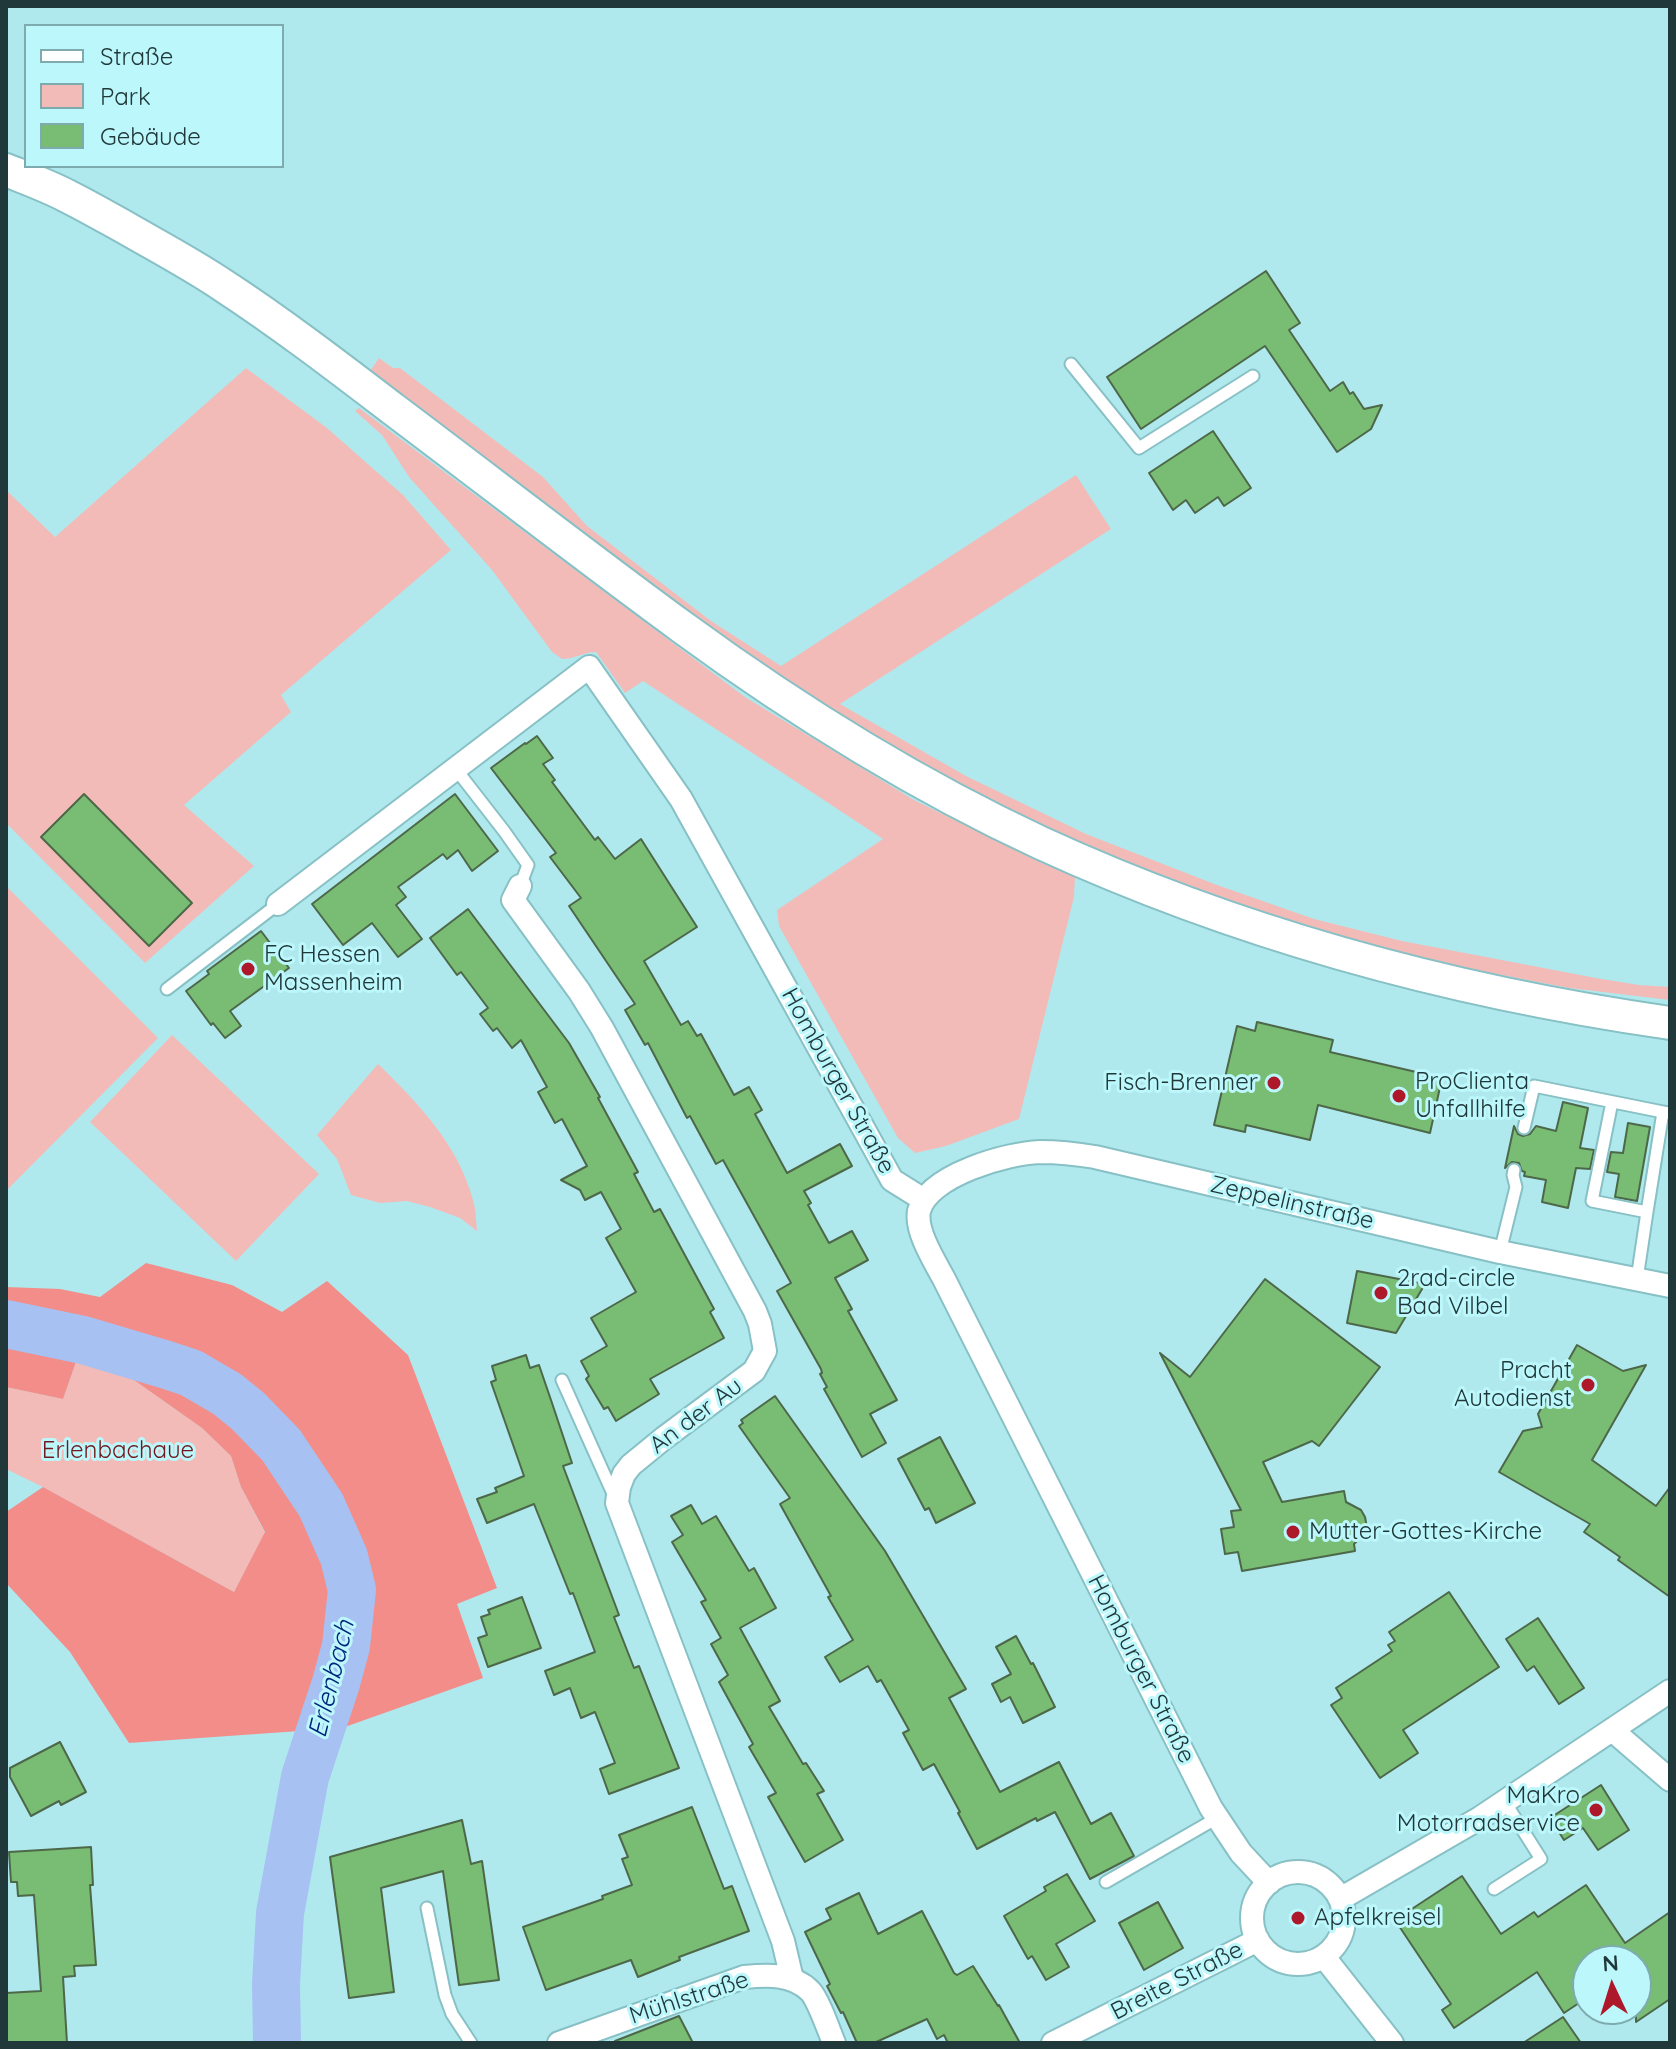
<!DOCTYPE html>
<html>
<head>
<meta charset="utf-8">
<style>
  body { margin:0 }
  #map { position:relative; width:1676px; height:2049px; overflow:hidden; background:#afe9ee; font-family:Quicksand,sans-serif }
  canvas { display:block }
  .frame { position:absolute; inset:0; border:8px solid #21383a; pointer-events:none }
  .legend { position:absolute; left:24px; top:24px; width:260px; height:144px; box-sizing:border-box; background:#bcf7fb; border:2px solid #7eabae; margin:0; padding:10px 14px; list-style:none; font-size:24px; color:#21383a }
  .legend li { display:flex; align-items:center; gap:16px; height:40px }
  .legend b { width:40px; border:2px solid #7eabae }
  .north { position:absolute; left:1572px; top:1945px; width:80px; height:80px; box-sizing:border-box; background:#bcf7fb; border:2px solid #7eabae; border-radius:50%; rotate:356deg; font-size:22px; font-weight:700; line-height:32px; text-align:center; color:#21383a }
  .north::after { content:''; display:block; margin:auto; width:28px; height:36px; background:#ad192b; clip-path:polygon(50% 0,100% 100%,50% 72%,0 100%) }
</style>
</head>
<body>
<div id="map">
<canvas width="1676" height="2049"></canvas>
<div class="frame"></div>
<ul class="legend">
<li><b style="height:10px;background:#fff"></b>Straße</li>
<li><b style="height:22px;background:#f3bbb8"></b>Park</li>
<li><b style="height:22px;background:#79bc73"></b>Gebäude</li>
</ul>
<div class="north">N</div>
</div>
<script>
const ctx = document.querySelector('canvas').getContext('2d');
ctx.lineJoin = 'round';
function paint(path, color) {
  ctx.fillStyle = color;
  ctx.fill(path, 'evenodd');
}
function stroke(path, color, width, dash) {
  ctx.strokeStyle = color;
  ctx.lineWidth = width;
  ctx.lineCap = dash ? 'butt' : 'round';
  ctx.setLineDash(dash || []);
  ctx.stroke(path);
}
function label(font, color, halo, rows, align = 'center') {
  ctx.font = font + ' Quicksand,sans-serif';
  ctx.lineWidth = 6;
  ctx.setLineDash([]);
  ctx.textBaseline = 'middle';
  ctx.strokeStyle = halo;
  ctx.fillStyle = color;
  for (const [text, x, y, turn = 0] of rows) {
    ctx.save();
    ctx.translate(x, y);
    ctx.rotate((+turn || 0) * Math.PI / 180);
    ctx.textAlign = isNaN(turn) ? turn : align;
    if (halo) ctx.strokeText(text, 0, 0);
    ctx.fillText(text, 0, 0);
    ctx.restore();
  }
}
paint(new Path2D(`
  M379 358 393 368H400L543 477 587 526 711 621 781 666 1076 475 1111 529 840 704 966 776 1086 834 1217 885 1314 919 1402 941 1596 978 1639 985 1670 987V1000L1569 988 1434 962 1353 940 1247 908 1084 845 1000 806 896 752 712 634 368 374Z
  M246 368 327 428 403 495 451 550 281 695 291 712 184 805 254 866 145 963 6 823V490L55 537Z
  M359 408 745 697 914 800 1044 864 1075 877 1074 897 1019 1119 946 1146 915 1153 898 1138 779 926 777 910 883 839 643 681 625 693 596 652C584 652 575 659 562 659L552 652 492 570 409 477 382 435 355 411Z
  M6 886 158 1038 6 1191Z
  M172 1035 319 1174 236 1261 90 1122Z
  M378 1064C418 1103 458 1144 473 1200 476 1210 476 1221 477 1231L460 1218 430 1207 407 1201 380 1203 351 1195 337 1159 317 1135Z
  M76 1362 134 1380 202 1428 231 1456 241 1487 265 1533 234 1592 43 1487 6 1469V1387L63 1399Z`), '#f3bbb8');
paint(new Path2D(`
  M146 1263 232 1285 282 1312 327 1281 408 1355 497 1588 457 1604 483 1678 342 1728 129 1743 70 1652 6 1583V1512L43 1487 234 1592 265 1532 241 1487 231 1456 202 1428 134 1380 76 1362 63 1399 6 1387V1287L60 1289 100 1297Z`), '#f28d8a');
stroke(new Path2D(`
  M6 1324 83 1340 167 1365 191 1373 227 1394 248 1411 281 1445 321 1505 344 1557 352 1590 346 1646 336 1683 305 1777 280 1913 276 1984 277 2043`), '#a7c2f2', 48);
const building = new Path2D(`
  M1266 271 1300 323 1289 330 1330 391 1343 382 1350 394 1353 392 1364 409 1382 405 1371 429 1337 452 1265 346 1141 429 1107 377Z
  M1213 431 1251 488 1224 506 1218 497 1195 513 1186 500 1173 510 1149 473Z
  M537 736 553 758 543 764 555 780 552 782 595 840 598 837 615 859 641 839 697 927 644 961 681 1025 688 1021 697 1036 701 1034 734 1095 749 1087 762 1110 755 1114 787 1173 840 1144 852 1166 804 1191 811 1203 808 1205 829 1243 852 1231 868 1260 835 1278 852 1309 848 1311 897 1400 870 1414 886 1443 862 1457 824 1389 827 1387 820 1374 822 1373 821 1369 777 1291 791 1283 723 1160 716 1164 690 1116 687 1118 648 1043 645 1045 625 1010 635 1004 569 906 581 898 550 857 556 853 491 768 525 743 526 744Z
  M84 794 192 903 149 946 41 837Z
  M455 794 498 851 472 871 458 850 447 859 443 854 398 887 406 897 396 905 422 939 398 957 372 923 343 945 312 904Z
  M468 909 569 1043 600 1097 598 1098 638 1172 634 1174 654 1212 660 1209 714 1309 710 1312 724 1338 650 1379 659 1394 616 1421 608 1407 604 1409 586 1379 589 1376 581 1361 607 1346 591 1318 636 1292 606 1238 621 1229 601 1192 585 1200 580 1190 561 1180 587 1166 562 1119 555 1123 538 1092 547 1087 521 1040 512 1048 497 1028 493 1031 480 1014 488 1008 461 972 457 975 430 938Z
  M261 931 289 968 230 1011 241 1026 225 1038 213 1023 211 1025 186 991 209 974 207 971Z
  M1257 1022 1333 1040 1330 1052 1442 1078 1430 1133 1318 1105 1310 1140 1246 1125 1245 1132 1214 1125 1237 1026 1255 1031Z
  M1563 1102 1588 1108 1580 1148 1594 1150 1590 1169 1576 1168 1568 1208 1542 1202 1546 1180 1524 1176 1525 1172 1522 1171 1519 1163 1512 1162 1505 1168 1514 1126 1518 1134 1523 1136 1530 1134 1536 1126 1556 1131Z
  M1628 1123 1650 1127 1637 1201 1615 1197 1619 1174 1607 1172 1611 1152 1623 1153Z
  M1357 1271 1425 1284 1396 1333 1347 1323Z
  M1265 1279 1380 1367 1319 1446 1312 1441 1263 1462 1282 1502 1344 1491 1346 1502 1361 1510 1365 1517 1367 1528 1364 1534 1354 1544 1355 1551 1242 1571 1238 1552 1225 1554 1221 1529 1234 1527 1231 1511 1241 1510 1160 1353 1190 1377Z
  M1577 1345 1623 1371 1646 1365 1592 1460 1656 1506 1670 1487V1597L1618 1560 1620 1557 1584 1532 1590 1524 1499 1472 1523 1431 1542 1427 1538 1414Z
  M526 1355 530 1368 539 1365 552 1403 572 1463 563 1466 619 1615 614 1617 634 1668 639 1666 679 1768 609 1794 600 1769 615 1763 595 1712 581 1718 570 1688 554 1695 545 1671 595 1652 573 1593 570 1594 534 1504 487 1523 477 1499 497 1492 495 1488 524 1476 491 1382 496 1380 492 1366Z
  M775 1396 885 1551 966 1689 949 1698 1000 1792 1059 1762 1091 1824 1111 1813 1134 1856 1090 1879 1055 1812 1037 1821 1036 1818 977 1849 958 1813 960 1812 934 1764 923 1770 903 1733 909 1730 881 1680 877 1682 868 1666 840 1682 825 1657 853 1640 828 1597 831 1596 780 1504 790 1498 739 1426 743 1423 741 1420Z
  M940 1437 975 1503 936 1523 929 1508 925 1510 898 1459Z
  M691 1505 702 1524 716 1516 749 1571 754 1568 776 1608 740 1628 780 1701 769 1707 803 1764 806 1763 824 1791 817 1794 843 1840 805 1862 768 1797 776 1793 749 1747 753 1744 719 1682 728 1675 711 1644 721 1638 701 1602 706 1600 672 1542 683 1535 671 1516Z
  M1449 1592 1499 1667 1403 1730 1418 1753 1380 1778 1331 1705 1342 1698 1336 1688 1392 1651 1388 1645 1395 1641 1389 1632Z
  M522 1597 541 1648 488 1667 478 1638 487 1635 481 1617 490 1614 488 1610Z
  M1538 1618 1584 1688 1559 1704 1534 1666 1527 1671 1506 1639Z
  M1016 1636 1031 1664 1033 1663 1055 1707 1023 1723 1010 1697 1001 1702 992 1684 1011 1674 996 1647Z
  M60 1742 86 1792 61 1805 59 1801 31 1816 10 1777V1768Z
  M1601 1785 1629 1830 1598 1850 1583 1828 1564 1840 1550 1818Z
  M692 1807 724 1889 732 1886 749 1931 679 1957 680 1960 638 1977 631 1960 546 1990 523 1927 603 1899 602 1896 632 1885 622 1859 628 1857 619 1835Z
  M462 1820 471 1864 482 1861 499 1980 459 1985 443 1871 381 1888 394 1992 349 1998 330 1857Z
  M91 1847 93 1885H90L96 1965 74 1966 75 1976 63 1977 67 2043H6V1993L41 1991 34 1895 18 1896 17 1882H11L9 1852Z
  M1067 1874 1095 1921 1056 1944 1069 1967 1046 1980 1032 1956 1028 1959 1004 1916 1046 1891 1044 1887Z
  M1462 1876 1501 1934 1534 1912 1538 1917 1586 1885 1625 1943 1670 1912V1999L1636 2022V1961H1588V1997L1564 2013 1537 1972 1454 2028 1442 2010 1451 2004 1395 1920Z
  M859 1893 878 1934 922 1911 954 1973 957 1975 973 1966 998 2006 999 2005 1020 2043H948L944 2035 937 2039 927 2019 874 2043H857L843 2012 841 2013 827 1986 830 1984 805 1932 831 1919 826 1909Z
  M1158 1902 1183 1948 1144 1970 1119 1923Z
  M679 2016 693 2043H615V2041Z
  M1563 2017 1581 2043H1523Z`);
paint(building, '#79bc73');
stroke(building, '#4c6849', 2);
const lane = new Path2D(`
  M1071 364 1139 448 1253 376
  M455 768 504 831 528 865 520 886
  M167 989 278 904
  M1612 1102 1592 1201 1647 1212 1637 1279
  M1524 1128 1534 1086 1663 1112
  M1647 1212 1663 1112 1669 1113
  M1500 1252 1516 1187 1513 1175 1514 1170
  M562 1380 614 1496
  M1106 1882 1217 1818
  M1494 1889 1541 1859 1505 1802
  M427 1908 445 1995 452 2014 471 2043`);
const street = new Path2D(`
  M520 886 513 900 579 991 602 1028 755 1311 760 1324 765 1351 754 1371 664 1438 631 1465 624 1474 619 1487 617 1503 783 1941 792 1979
  M278 904 589 667 681 799 892 1180 924 1200
  M1612 1730 1670 1780
  M1252 1918a46 46 0 1 1 92 0a46 46 0 1 1-92 0Z
  M1269 1883 1241 1853 1211 1808 944 1279C935 1262 915 1231 919 1211 928 1175 1008 1153 1040 1152 1059 1152 1077 1154 1095 1157L1500 1252 1670 1286
  M1340 1899 1480 1818 1670 1691
  M1324 1957 1392 2043
  M559 2043 744 1977C767 1975 792 1973 810 1991 818 1999 829 2031 834 2043
  M1053 2043 1258 1940`);
const secondary = new Path2D(`
  M6 170C26 178 48 186 67 196 87 206 106 217 126 228 159 247 193 265 224 286 282 324 338 367 393 409 490 482 585 556 682 627 794 709 914 784 1041 843 1239 934 1454 992 1670 1023`);
stroke(lane, '#87c0c5', 15);
stroke(street, '#87c0c5', 26);
stroke(secondary, '#87c0c5', 36);
stroke(lane, '#fff', 11);
stroke(street, '#fff', 22);
stroke(secondary, '#fff', 32);
for (const [x, y, r, color] of [
  [248,969,8,"#ad192b"],
  [1274,1083,8,"#ad192b"],
  [1399,1096,8,"#ad192b"],
  [1381,1293,8,"#ad192b"],
  [1588,1385,8,"#ad192b"],
  [1293,1532,8,"#ad192b"],
  [1596,1810,8,"#ad192b"],
  [1298,1918,8,"#ad192b"]
]) {
  const dot = new Path2D();
  dot.arc(x, y, r, 0, 2 * Math.PI);
  ctx.fillStyle = color;
  ctx.fill(dot);
  stroke(dot, '#bcf7fb', 3);
}
label('24px', '#21383a', '#bcf7fb', [
  ["FC Hessen",264,955],
  ["Massenheim",264,983],
  ["ProClienta",1415,1082],
  ["Unfallhilfe",1415,1110],
  ["Fisch-Brenner",1258,1083,"right"],
  ["2rad-circle",1397,1279],
  ["Bad Vilbel",1397,1307],
  ["Pracht",1572,1371,"right"],
  ["Autodienst",1572,1399,"right"],
  ["Mutter-Gottes-Kirche",1309,1532],
  ["MaKro",1580,1796,"right"],
  ["Motorradservice",1580,1824,"right"],
  ["Apfelkreisel",1314,1918]
], 'left');
label('24px', '#21383a', '#bcf7fb', [
  ["Homburger Straße",838,1081,61],
  ["Zeppelinstraße",1292,1203,13],
  ["An der Au",696,1416,-37],
  ["Homburger Straße",1141,1669,63],
  ["Breite Straße",1177,1981,-27],
  ["Mühlstraße",689,1998,-18]
]);
label('24px', '#72191f', '#bcf7fb', [
  ["Erlenbachaue",118,1451]
]);
label('italic 26px', '#00247c', '#bcf7fb', [
  ["Erlenbach",332,1679,-76]
]);
</script>
</body>
</html>
